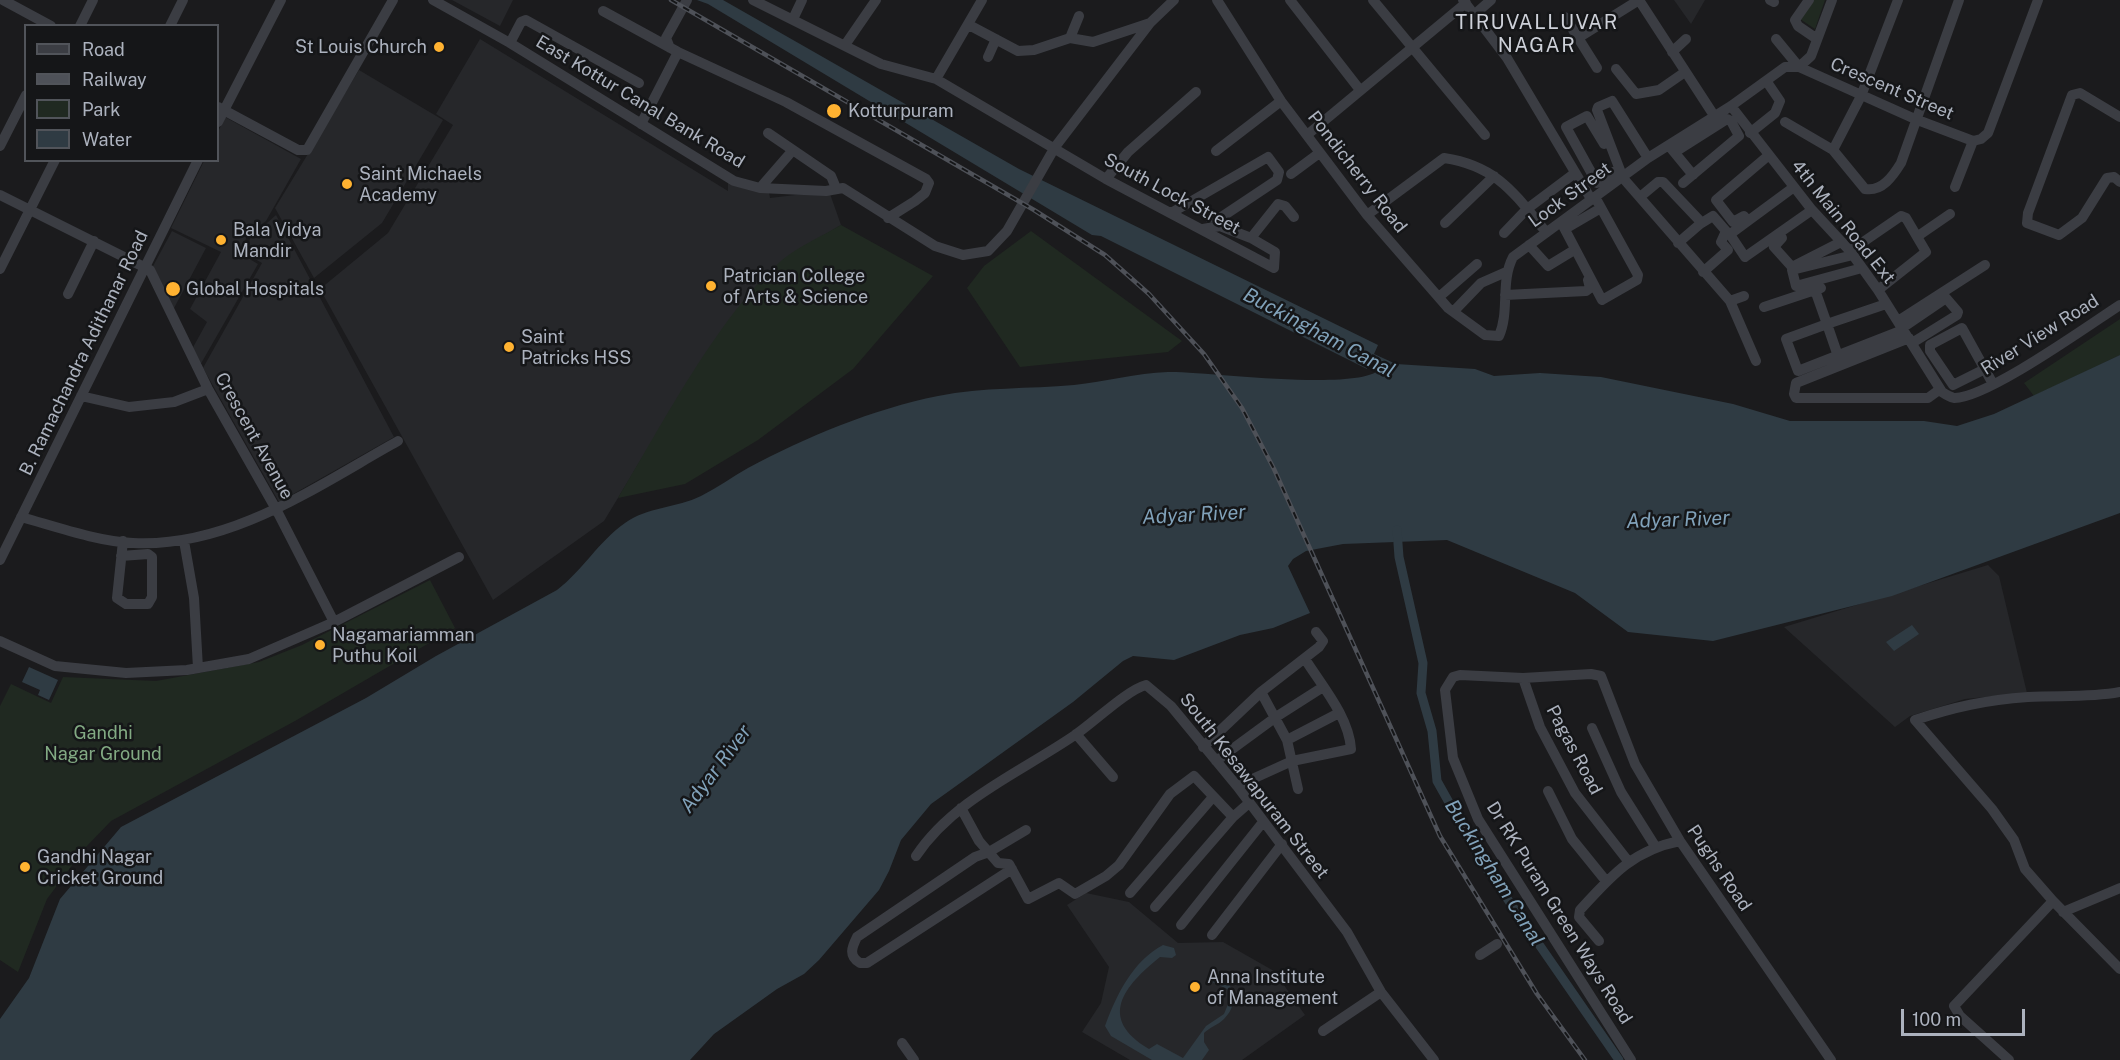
<!DOCTYPE html>
<html>
<head>
<meta charset="utf-8">
<style>
  body { margin:0 }
  #map { position:relative; width:2120px; height:1060px; overflow:hidden; background:#1b1b1d; font-family:"Public Sans",sans-serif }
  canvas { display:block }
  .legend { position:absolute; left:24px; top:24px; width:195px; height:138px; box-sizing:border-box; background:#151618; border:2px solid #51545a; margin:0; padding:8px 10px; list-style:none; font-size:18px; color:#acb2be }
  .legend li { display:flex; align-items:center; gap:12px; height:30px }
  .legend b { width:30px; border:2px solid #51545a }
  .scale { position:absolute; left:1901px; top:1009px; width:124px; height:27px; box-sizing:border-box; border:3px solid #acb2be; border-top:0; padding-left:8px; font-size:18px; line-height:21px; white-space:nowrap; color:#acb2be; -webkit-text-stroke:4px #151618; paint-order:stroke }
</style>
</head>
<body>
<div id="map">
<canvas width="2120" height="1060"></canvas>
<ul class="legend">
<li><b style="height:8px;background:#3b3d43"></b>Road</li>
<li><b style="height:8px;background:#4e5158"></b>Railway</li>
<li><b style="height:16px;background:#202921"></b>Park</li>
<li><b style="height:16px;background:#2f3b43"></b>Water</li>
</ul>
<div class="scale">100 m</div>
</div>
<script>
const ctx = document.querySelector('canvas').getContext('2d');
ctx.lineJoin = 'round';
function paint(path, color) {
  ctx.fillStyle = color;
  ctx.fill(path, 'evenodd');
}
function stroke(path, color, width, dash) {
  ctx.strokeStyle = color;
  ctx.lineWidth = width;
  ctx.lineCap = dash ? 'butt' : 'round';
  ctx.setLineDash(dash || []);
  ctx.stroke(path);
}
function label(font, color, halo, rows, align = 'center') {
  ctx.font = font + ' "Public Sans",sans-serif';
  ctx.lineWidth = 5;
  ctx.setLineDash([]);
  ctx.textBaseline = 'middle';
  ctx.strokeStyle = halo;
  ctx.fillStyle = color;
  for (const [text, x, y, turn = 0] of rows) {
    ctx.save();
    ctx.translate(x, y);
    ctx.rotate((+turn || 0) * Math.PI / 180);
    ctx.textAlign = isNaN(turn) ? turn : align;
    if (halo) ctx.strokeText(text, 0, 0);
    ctx.fillText(text, 0, 0);
    ctx.restore();
  }
}
paint(new Path2D(`
  M452 0H513L500 26Z
  M1674 0H1705L1691 24Z
  M480 39 728 191V182L769 192 770 198 829 191 841 225 783 260 696 369 604 521 493 600 320 289 388 233 453 125 436 114Z
  M359 70 443 120 382 223 314 278 275 208Z
  M225 117 301 159 266 221 247 235 241 254 258 264 199 367 191 351 207 322 190 309 221 252 171 228 204 161 218 160V132Z
  M276 215 394 437 279 502 203 368 262 263 248 255 250 238Z
  M172 231 206 248 173 310 152 268Z
  M1988 565 1999 576 2027 693 1965 699 1910 716 1895 727 1784 627Z
  M1086 893 1129 902 1178 943 1223 942 1274 971 1305 1015 1242 1060H1130L1082 1032 1101 1003 1109 967 1067 905Z`), '#26272a');
paint(new Path2D(`
  M1813 0H1825L1815 29 1800 19Z
  M841 225 933 276 853 369 758 440 685 484 618 498C662 425 718 316 782 260 799 246 822 236 841 225Z
  M1031 231 1182 341 1168 352 1020 367 967 288 984 266Z
  M2120 319V355L2034 396 2024 383Z
  M430 580 455 628 295 721 111 821 85 848 47 899 18 972 0 960V706L11 684 51 703 63 677 156 681 259 662 302 645Z`), '#202921');
paint(new Path2D(`
  M697 0H723L1019 169 1378 345 1374 354 1396 364 1475 369 1494 376 1540 373 1601 377 1733 404 1790 421H1924L1957 426 1994 414 2120 355V513L1892 596 1713 641 1628 632 1575 593 1447 540 1343 544 1306 551 1293 559 1288 566 1310 613 1273 628 1240 635 1174 660 1133 656 1123 661 1073 702 931 804 901 840 889 871 879 890 819 960 804 974 777 989 714 1034 690 1060H0V1019L29 978 60 899 121 827 366 698 436 656 557 590C582 571 599 541 625 523 647 507 677 508 701 496 717 488 732 477 748 468 806 437 873 409 938 396 983 387 1029 389 1074 385 1105 382 1136 373 1168 372 1204 371 1363 393 1381 368L1371 361 1367 369 1101 236 1092 235 708 4Z
  M1912 625 1919 634 1894 651 1886 642Z
  M29 667 58 680 49 700 38 695 40 690 22 682Z
  M1163 945 1174 948 1176 955 1172 958 1160 957C1124 986 1097 1018 1149 1049L1157 1044 1183 1058 1206 1026 1224 1014 1231 997 1227 989 1212 982 1210 974 1212 968C1232 980 1242 1001 1224 1019 1218 1025 1210 1027 1204 1033V1042L1209 1050 1202 1060H1152L1111 1036 1105 1026C1117 994 1132 962 1163 945Z`), '#2f3b43');
stroke(new Path2D(`
  M1397 530 1399 557 1423 663 1421 693 1432 731 1437 781 1484 865 1619 1060`), '#2f3b43', 9);
stroke(new Path2D(`
  M3 0 51 26
  M433 0 510 43 734 181 760 188 826 191 843 188 935 246 963 255 988 251 1007 231 1055 147 1150 23 1174 0
  M753 0 881 64 936 79 1106 179 1274 268 1275 252 1251 238
  M1217 0 1281 101 1367 215 1448 308 1485 335 1499 336C1510 311 1500 282 1513 257L1648 158 1731 106 1785 67H1799L1811 56 1832 0
  M1290 0 1360 90
  M1373 0 1485 135
  M1463 0 1507 58 1591 199
  M1770 0 1774 2
  M1809 0 1795 20 1798 26 1817 39
  M603 11 678 52 786 102 926 179 929 183 925 193 915 201 888 218
  M1475 14 1491 0
  M1565 17 1597 68
  M793 19 802 0
  M969 25 1018 51 1034 50 1070 38 1093 42 1150 23
  M80 26 93 0
  M170 26 183 0
  M1070 38 1079 16
  M1578 38 1639 0 1715 117
  M1776 39 1799 67 1915 119 1973 141
  M510 43 521 22 526 20 639 83
  M845 45 876 0
  M670 48 666 38 687 0
  M1672 52 1686 39
  M988 57 996 39
  M1616 69 1636 94 1659 90 1685 72
  M936 79 982 0
  M1731 106 1812 210 1850 251 1878 290 1942 392C1945 394 1950 397 1954 398 1986 399 2089 325 2120 305
  M218 107 298 150H307L393 0
  M2120 117 2080 93 2072 95 2028 213 2027 223 2059 235 2082 218 2107 178 2114 177 2120 182
  M218 122 281 0
  M1785 122 1833 150 1865 189C1882 192 1893 176 1901 163L1959 0
  M641 124 678 52
  M768 133 831 176 836 188
  M1750 133 1775 113 1780 101 1767 82
  M1307 135 1466 3
  M1973 141 1981 139 1988 133 2038 0
  M1604 144 1587 116 1566 127 1597 183 1617 170
  M0 146 26 95
  M1670 147 1693 175
  M1833 150 1861 96 1898 0
  M1216 151 1281 101
  M1675 152 1727 119 1731 121 1739 136 1683 183
  M1648 158 1612 101 1598 107 1597 110 1623 178 1730 301 1756 361
  M1291 174 1318 154
  M1106 179 1128 152 1196 92
  M1794 187 1733 232 1731 236 1745 257 1812 210
  M1955 187 1973 141
  M760 188 793 150
  M0 195 150 270 208 389 276 509 334 622
  M1640 197 1658 182H1663L1700 221V224L1678 243
  M1171 213 1268 157 1279 172 1277 180 1220 218 1209 217 1192 201
  M1367 215 1444 158C1497 166 1514 193 1546 232
  M1744 216 1733 222 1716 200 1769 155
  M1561 222 1602 300 1637 280 1638 275 1595 197
  M1445 223 1494 176
  M1700 224 1713 216 1726 231 1721 242 1728 250 1703 272
  M1203 229 1220 226 1251 238 1278 204 1285 206 1294 217
  M1565 229 1601 208
  M1504 233 1527 209 1575 173
  M1918 236 1950 214
  M1782 238 1774 247 1792 267 1841 242
  M1529 245 1548 266 1571 252
  M1850 251 1901 216 1906 218 1926 252 1878 290
  M1853 255 1792 270 1796 286 1862 268
  M0 269 55 160
  M1815 290 1827 324 1786 339 1798 371 1903 330
  M68 294 94 241
  M1505 295 1586 291 1590 288 1588 280
  M1439 297 1477 264
  M1730 301 1744 296
  M1764 307 1821 288
  M1454 311 1481 283 1506 272
  M1898 321 1985 265
  M1902 328 1946 298 1958 312 1957 315 1912 343
  M1909 338 1796 383 1794 394 1796 398H1928L1939 390
  M1838 356 1827 324 1886 304
  M1985 369 1953 385 1930 351V345L1962 328 1993 384
  M81 396 129 407 174 402 208 389
  M21 517C57 527 96 541 133 543 230 548 317 486 398 441
  M184 541 194 598 198 668
  M121 556 148 554 152 557V597L148 604H126L117 598 123 541
  M0 560 198 160
  M0 641 55 666 126 673 187 670 249 659 334 622 459 557
  M1523 678 1540 727 1575 793 1628 861
  M1261 692 1287 740 1298 789
  M2120 692C2089 698 2059 695 2028 697 1986 700 1954 707 1915 720L1992 809 2014 840 2025 869 2053 901 2120 969
  M1592 728 1621 792 1655 846
  M1076 734 1113 777
  M1287 740 1339 713
  M1203 747 1261 692 1319 647 1323 641 1316 632
  M1216 761 1276 717 1323 687
  M1237 786 1292 761 1351 749C1349 717 1322 686 1305 659
  M1548 791 1572 839 1606 881
  M961 808 979 841 998 863 1009 864 1028 899 1059 883 1075 894 1106 876 1119 865 1170 794 1194 776 1233 817
  M916 856C953 800 1021 772 1075 735 1093 723 1127 690 1146 685L1171 706 1237 786 1347 932 1381 992 1434 1060
  M1012 869 867 963H860C848 956 852 947 857 937L975 857 989 852 1026 830
  M1130 893 1213 797
  M1155 907 1233 817 1249 803
  M2063 912 2120 888
  M1181 925 1263 822
  M1212 935 1282 844
  M1599 941 1579 917 1580 910C1611 876 1633 850 1680 841
  M1480 955 1497 944
  M1323 1031 1381 992
  M902 1043 914 1060
  M1631 1060 1478 819 1453 758 1445 690 1453 677 1460 675 1523 678 1591 674 1601 676 1635 764 1680 841 1831 1060
  M2009 1060 1960 1016 1954 1006 2053 901`), '#3b3d43', 10);
const rail = new Path2D(`
  M671 0 1034 210 1105 255 1149 294 1204 354 1242 408 1274 469 1440 836 1537 994 1585 1060`);
stroke(rail, '#4e5158', 4.5);
stroke(rail, '#151618', 2, [7]);
for (const [x, y, r, color] of [
  [439,47,6,"#ffb231"],
  [834,111,8,"#ffb231"],
  [347,184,6,"#ffb231"],
  [221,240,6,"#ffb231"],
  [711,286,6,"#ffb231"],
  [173,289,8,"#ffb231"],
  [509,347,6,"#ffb231"],
  [320,645,6,"#ffb231"],
  [25,867,6,"#ffb231"],
  [1195,987,6,"#ffb231"]
]) {
  const dot = new Path2D();
  dot.arc(x, y, r, 0, 2 * Math.PI);
  ctx.fillStyle = color;
  ctx.fill(dot);
  stroke(dot, '#151618', 2);
}
label('18px', '#acb2be', '#151618', [
  ["St Louis Church",427,47,"right"],
  ["Kotturpuram",848,111],
  ["Saint Michaels",359,174],
  ["Academy",359,195],
  ["Bala Vidya",233,230],
  ["Mandir",233,251],
  ["Patrician College",723,276],
  ["of Arts & Science",723,297],
  ["Global Hospitals",186,289],
  ["Saint",521,337],
  ["Patricks HSS",521,358],
  ["Nagamariamman",332,635],
  ["Puthu Koil",332,656],
  ["Gandhi Nagar",37,857],
  ["Cricket Ground",37,878],
  ["Anna Institute",1207,977],
  ["of Management",1207,998]
], 'left');
label('18px', '#acb2be', '#151618', [
  ["Crescent Street",1892,89,23],
  ["East Kottur Canal Bank Road",640,102,31],
  ["Pondicherry Road",1357,172,52],
  ["South Lock Street",1172,194,28],
  ["Lock Street",1570,195,-36],
  ["4th Main Road Ext",1843,222,51],
  ["River View Road",2040,335,-32],
  ["B. Ramachandra Adithanar Road",84,353,-64],
  ["Crescent Avenue",254,436,61],
  ["Pagas Road",1574,750,62],
  ["South Kesawapuram Street",1254,786,52],
  ["Pughs Road",1719,868,56],
  ["Dr RK Puram Green Ways Road",1559,913,58]
]);
label('18px', '#82aa83', '#151618', [
  ["Gandhi",103,733],
  ["Nagar Ground",103,754]
]);
ctx.letterSpacing = '1.5px';
label('20px', '#ced1d9', '#151618', [
  ["TIRUVALLUVAR",1537,23],
  ["NAGAR",1537,46]
]);
ctx.letterSpacing = '0px';
label('italic 20px', '#81a2ba', '#151618', [
  ["Buckingham Canal",1319,333,28],
  ["Adyar River",1194,515,-3],
  ["Adyar River",1678,520,-2],
  ["Adyar River",716,769,-53],
  ["Buckingham Canal",1494,873,58]
]);
</script>
</body>
</html>
